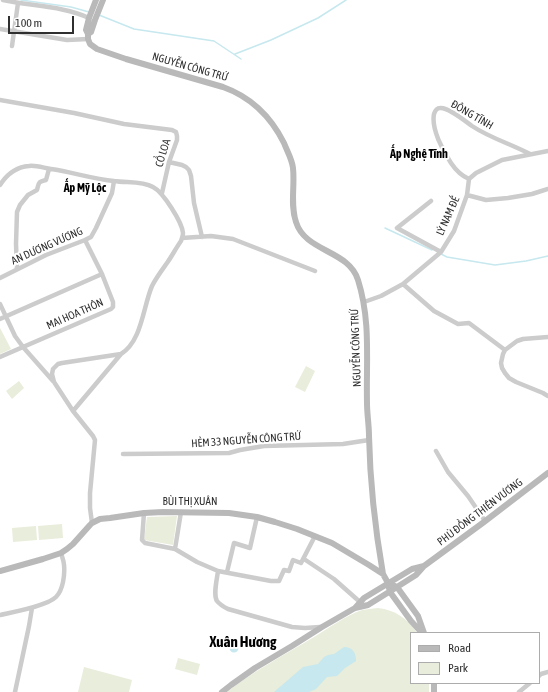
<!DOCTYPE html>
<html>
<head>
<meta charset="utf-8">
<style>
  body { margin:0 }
  #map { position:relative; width:548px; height:692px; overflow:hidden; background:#fff; font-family:"Asap Condensed",sans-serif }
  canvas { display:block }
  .legend { position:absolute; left:410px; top:632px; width:130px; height:52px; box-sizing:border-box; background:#fff; border:1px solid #acacac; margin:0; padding:5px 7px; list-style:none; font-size:12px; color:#2f2f2f }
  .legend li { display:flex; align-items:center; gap:8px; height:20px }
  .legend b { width:20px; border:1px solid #acacac }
  .scale { position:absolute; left:8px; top:16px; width:66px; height:18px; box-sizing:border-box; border:2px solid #2f2f2f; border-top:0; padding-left:5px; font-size:12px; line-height:14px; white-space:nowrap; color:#2f2f2f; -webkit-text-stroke:3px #fff; paint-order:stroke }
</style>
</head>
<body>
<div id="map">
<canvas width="548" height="692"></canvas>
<ul class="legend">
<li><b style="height:5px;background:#b9b9b9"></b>Road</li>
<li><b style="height:11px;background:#e9eddb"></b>Park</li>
</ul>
<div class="scale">100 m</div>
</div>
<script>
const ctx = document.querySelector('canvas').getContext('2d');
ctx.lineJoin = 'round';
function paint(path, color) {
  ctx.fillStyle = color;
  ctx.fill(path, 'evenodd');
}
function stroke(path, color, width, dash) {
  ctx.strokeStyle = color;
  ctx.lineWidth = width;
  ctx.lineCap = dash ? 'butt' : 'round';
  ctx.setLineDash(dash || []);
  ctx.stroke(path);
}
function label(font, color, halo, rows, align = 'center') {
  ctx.font = font + ' "Asap Condensed",sans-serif';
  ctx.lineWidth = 4;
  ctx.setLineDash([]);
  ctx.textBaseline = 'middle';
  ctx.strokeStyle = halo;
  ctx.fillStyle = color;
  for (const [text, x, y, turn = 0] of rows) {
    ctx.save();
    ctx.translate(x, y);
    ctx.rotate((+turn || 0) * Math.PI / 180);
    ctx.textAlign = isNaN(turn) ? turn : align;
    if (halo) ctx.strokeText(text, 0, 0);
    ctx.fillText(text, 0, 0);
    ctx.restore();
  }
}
paint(new Path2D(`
  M0 328 11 349 0 354Z
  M306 366 315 371 305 392 295 387Z
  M19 381 24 388 12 399 6 391Z
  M177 516 173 545 144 540 147 517Z
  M62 524 63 538 39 540 38 526Z
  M36 526 37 540 13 542 12 528Z
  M378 608C395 610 407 618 417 633H411V683H429V692H227C254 671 284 655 314 637 329 628 345 616 362 610 367 609 372 609 378 608Z
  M178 658 200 664 197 675 175 669Z
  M84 667 132 680 129 692H78Z`), '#e9eddb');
paint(new Path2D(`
  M229.5 648a4.5 4.5 0 1 1 9 0a4.5 4.5 0 1 1-9 0Z
  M344 647C352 647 356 652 356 661L345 668 337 676 327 677 316 689 309 692H274L303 667 318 664 324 657 328 655 334 654Z`), '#c6e8ee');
stroke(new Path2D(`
  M21 0 71 7 89 12
  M99 15 134 29 214 41 241 59
  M235 54 271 40 318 18 346 0
  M385 228 432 250
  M441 254 447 257 495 265 526 261 548 256`), '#c6e8ee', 1.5);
stroke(new Path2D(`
  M3 0C30 6 64 6 89 18
  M0 29 67 40 88 39
  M12 46 18 3
  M0 100 74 113 124 124 172 130 176 132 177 136V140L169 162 162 193
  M169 162 182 165 186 167 189 170 191 176 194 203 202 237
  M469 179C462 176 455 169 451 163 443 151 431 129 434 114 435 111 437 108 440 108 448 107 465 121 472 126 490 138 511 144 530 154
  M0 185C7 174 16 167 29 166 36 165 44 168 51 169 72 172 93 179 114 181 127 183 142 181 153 187 163 192 182 222 183 233 183 236 182 238 181 241 176 248 172 256 167 263 162 270 156 278 152 286 143 307 142 341 121 354L62 363 58 364 53 369 52 374 54 382 73 411 93 436 95 440 90 493V508L92 523
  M467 195 486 200 508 198 532 194 548 189
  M431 201 397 228 441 252
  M182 238 211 236 233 239 315 271
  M17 269 16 244 17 212 20 205 28 195 37 190C39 182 38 182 46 180L49 169
  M0 278 46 255 85 240 91 237 96 228 112 193 114 181
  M403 284 434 311 458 324 469 323 505 350
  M364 302 381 296 403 284 441 252 454 231 467 195 469 179 476 173 502 160 548 151
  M0 304 15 336 23 347 53 381
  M0 319 102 274
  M548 337 523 339 517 341 505 350 503 354 501 363 502 368 505 373 509 378 516 382 543 393 548 396
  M0 357 111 309 113 307V302L102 274 85 240
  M73 411 121 354
  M436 451 448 472 468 496 485 521
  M123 454 229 453 240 450 264 446 343 444 369 440
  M144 513 142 540 145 543 175 549 197 562 218 571C217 579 213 595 217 601 220 605 224 607 228 609L292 627 305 628 320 627
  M175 549 181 512
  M304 559 334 579 360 602
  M218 571 271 581H279L284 570 289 571 293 560 301 563 315 536
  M227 572 234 543 250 548 257 517
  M0 615C13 612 47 606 56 597 63 590 65 575 64 565 64 561 62 557 61 553
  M539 676 541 674 548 672
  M15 692 29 626 32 608
  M519 692 530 683`), '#ccc', 4.5);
stroke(new Path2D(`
  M96 0 89 18 86 30 88 34V39L90 44 97 49 126 59 223 87C251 97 271 117 284 143 287 151 292 159 293 168 295 186 290 205 296 222 305 252 349 250 358 280 371 321 366 361 367 403 367 414 369 425 369 436 370 483 375 528 383 574
  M88 34 91 32 95 20 103 0
  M0 571 43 559 61 553 67 549 73 544 90 525 92 523 100 519 110 518 144 513 163 512 229 513 257 517 275 522 297 529 332 543 369 565 383 574 388 583 397 587 418 616 424 633
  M389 588 390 592 411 621 422 633
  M355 608 364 598 412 569 424 566
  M434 683V692
  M222 692 231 685 255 668 292 646 322 627 355 608 368 605 397 587 416 575 424 566 484 522 548 473`), '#b9b9b9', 6);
label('11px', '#2f2f2f', '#fff', [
  ["NGUYỄN CÔNG TRỨ",190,67,16],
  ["ĐÔNG TĨNH",472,115,30],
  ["CỔ LOA",163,153,-73],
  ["LÝ NAM ĐẾ",448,216,-66],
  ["AN DƯƠNG VƯƠNG",47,246,-24],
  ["MAI HOA THÔN",75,314,-24],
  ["NGUYỄN CÔNG TRỨ",356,348,-92],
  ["HẺM 33 NGUYỄN CÔNG TRỨ",246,440,-4],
  ["BÙI THỊ XUÂN",190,502],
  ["PHÙ ĐỔNG THIÊN VƯƠNG",480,512,-37]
]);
label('bold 12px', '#000', '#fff', [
  ["Ấp Nghệ Tĩnh",419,154],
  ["Ấp Mỹ Lộc",85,188]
]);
label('bold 15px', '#000', '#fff', [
  ["Xuân Hương",243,642]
]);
</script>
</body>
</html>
